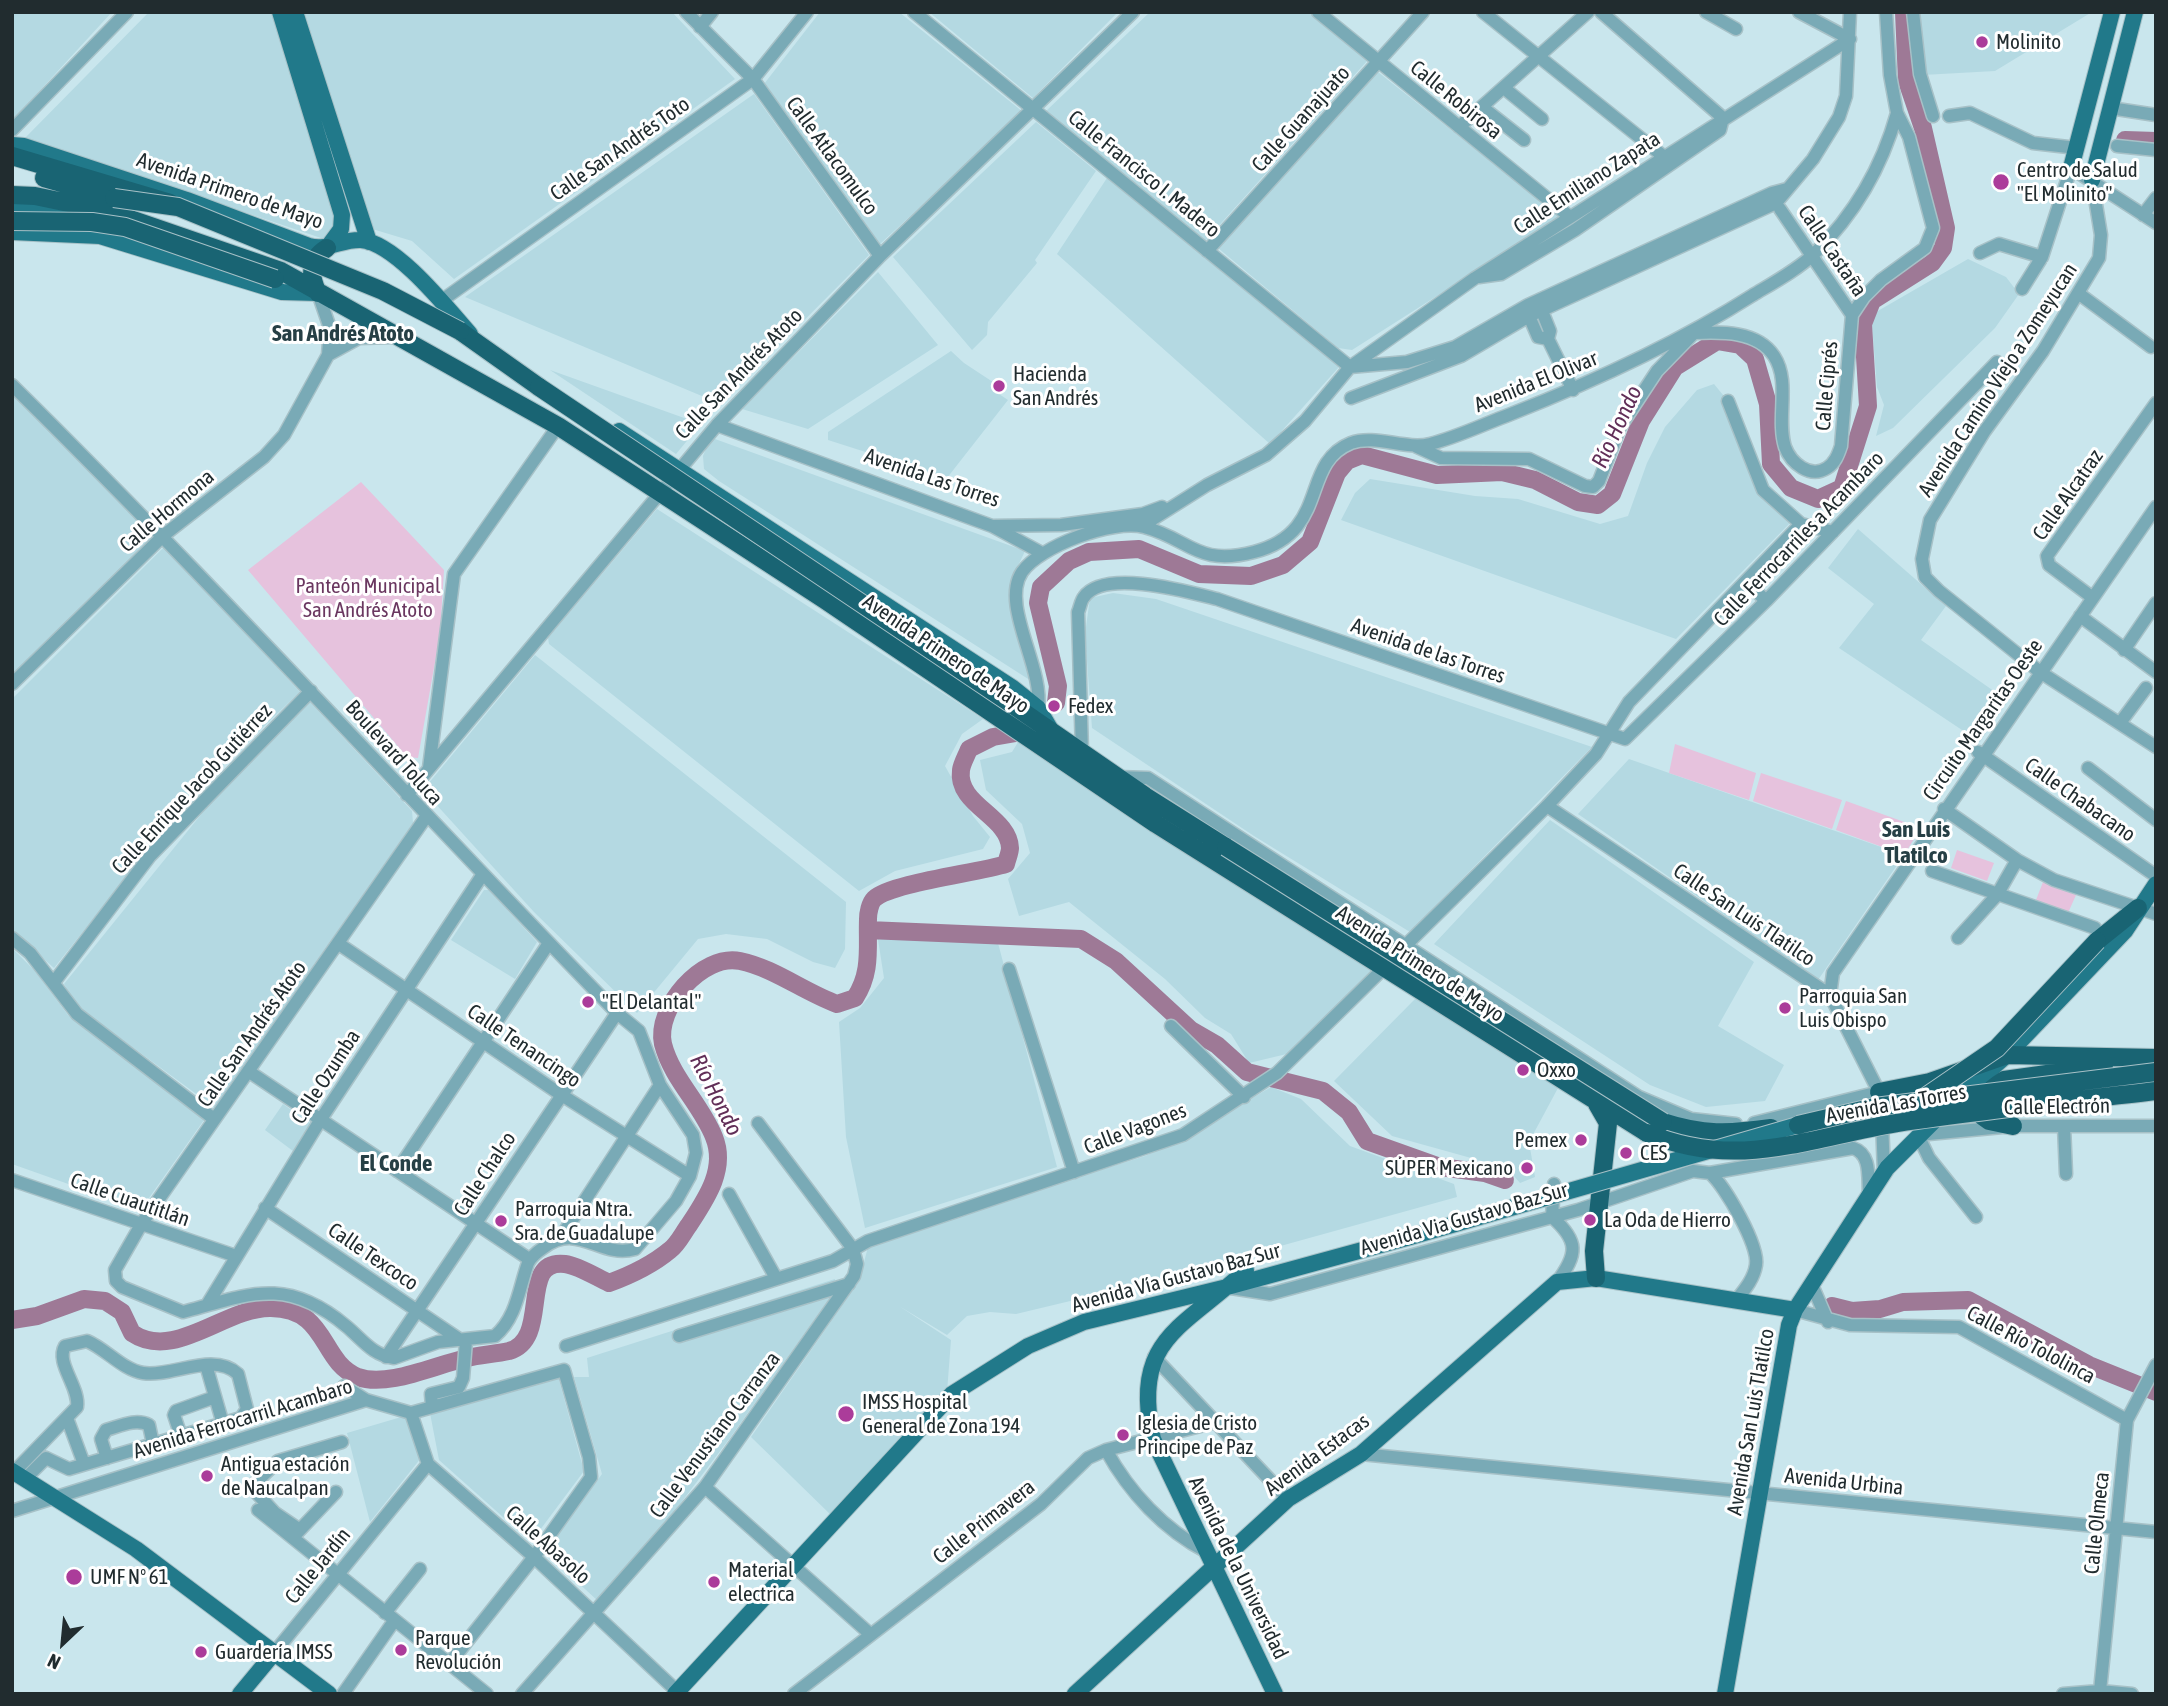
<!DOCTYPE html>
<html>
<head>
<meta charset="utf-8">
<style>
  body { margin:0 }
  #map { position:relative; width:2168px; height:1706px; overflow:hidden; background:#c9e6ed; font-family:"Asap Condensed",sans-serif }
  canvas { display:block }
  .frame { position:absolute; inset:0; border:14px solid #212c2f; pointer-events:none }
  .north { position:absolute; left:28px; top:1608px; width:70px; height:70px; -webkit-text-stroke:5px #fff; paint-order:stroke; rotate:206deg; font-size:19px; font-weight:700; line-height:28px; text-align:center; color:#212c2f }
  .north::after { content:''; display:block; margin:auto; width:24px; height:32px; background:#212c2f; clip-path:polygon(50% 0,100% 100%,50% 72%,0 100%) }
</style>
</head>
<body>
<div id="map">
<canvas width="2168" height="1706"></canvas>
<div class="frame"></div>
<div class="north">N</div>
</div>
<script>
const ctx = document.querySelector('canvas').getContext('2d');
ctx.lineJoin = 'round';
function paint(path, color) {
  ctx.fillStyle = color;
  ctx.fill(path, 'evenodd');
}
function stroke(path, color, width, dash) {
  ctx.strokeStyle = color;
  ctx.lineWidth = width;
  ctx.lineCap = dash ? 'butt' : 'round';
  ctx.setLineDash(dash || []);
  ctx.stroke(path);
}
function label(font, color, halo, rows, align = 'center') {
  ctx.font = font + ' "Asap Condensed",sans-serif';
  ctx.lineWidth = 6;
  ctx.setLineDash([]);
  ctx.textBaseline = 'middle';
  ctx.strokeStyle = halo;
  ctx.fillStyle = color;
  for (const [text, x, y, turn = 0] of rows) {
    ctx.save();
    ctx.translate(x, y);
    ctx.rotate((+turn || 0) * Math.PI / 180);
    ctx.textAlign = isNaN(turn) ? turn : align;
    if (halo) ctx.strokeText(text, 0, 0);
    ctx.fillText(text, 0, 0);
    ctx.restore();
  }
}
paint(new Path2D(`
  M12 12H112L12 121Z
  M149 12H274L335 217 334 233 327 240 25 138Z
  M304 12H672L735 79 454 279 412 241 369 228Z
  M820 12H899L1023 112 880 244 764 84Z
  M929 12H1118L1033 98Z
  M1150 12H1309L1368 60 1205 241 1046 111Z
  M1918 12H2092L1995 71 1923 75Z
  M1378 72 1561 217 1352 350 1338 348 1218 248Z
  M754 94 869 255 721 404 465 297Z
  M1036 122 1096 171 1035 260 1037 263 988 322 987 335 972 350 893 257Z
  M1107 178 1339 367 1270 444 1057 254Z
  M1968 259 2006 277 2019 294 1995 328 1893 428 1876 436 1884 405 1877 387 1872 325 1876 312Z
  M878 272 938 345 808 429 742 409Z
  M951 351 964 363 999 386V394L1008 400 947 478 828 440V432Z
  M550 370 701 424 676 454Z
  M1714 384 1728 401 1758 490 1792 521 1676 639 1341 520 1355 493 1370 479 1475 496 1518 499 1600 524 1628 516 1647 463 1665 427 1697 390Z
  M12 395 156 533 12 677Z
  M715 439 1025 551 1011 581 1013 605 1036 684 719 481 704 469 703 456 709 441Z
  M657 509 983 719 962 734 945 766 973 816 990 837 983 849 895 871 859 891 549 644 548 638Z
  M1858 529 1946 606 1921 640 2008 701 1980 742 1839 648 1874 604 1828 568Z
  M165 546 300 692 220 768 164 830 54 968 12 931V699Z
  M1113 593 1156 599 1592 747 1410 932 1254 836 1092 728 1085 634 1090 598Z
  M535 655 846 902 845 949 835 968 813 962 767 939 726 934 698 939 637 1013 534 912 423 790Z
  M310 702 412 811 413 823 214 1107 75 1005 64 984 220 791Z
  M1020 739 1375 969 1295 1052 1249 1063 1231 1034 1205 1018 1165 979 1069 902 1019 916 1008 879 1030 853 1022 824 986 790 980 760 1012 752Z
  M1629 759 1904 855 1818 980 1578 814Z
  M1550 820 1754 962 1718 1026 1784 1065 1765 1101 1706 1107 1650 1085 1434 944Z
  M484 890H489L537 942 515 979 451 940Z
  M877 933 998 943 1057 1167 865 1228 846 1137 839 1022 860 1008 884 978Z
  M12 948 34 970 68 1015 204 1120 144 1205 136 1208 12 1164Z
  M1416 998 1558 1088 1529 1142 1535 1177 1520 1183 1507 1168 1392 1136 1334 1081Z
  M1271 1087 1301 1099 1350 1146 1454 1184 1457 1197 1158 1280 1016 1314 990 1312 967 1316 947 1335 899 1306 951 1340 947 1392 833 1517 751 1437 859 1281 868 1247 877 1241 1145 1156 1181 1140Z
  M283 1104 310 1123 293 1151 265 1130Z
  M835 1279 834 1292 730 1438 649 1545 599 1602 545 1552 602 1474 574 1377H589L587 1358Z
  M558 1376 584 1471 531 1542 439 1460 430 1413Z
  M408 1415 421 1458 370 1522 347 1433Z`), '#b4d9e2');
paint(new Path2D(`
  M361 482 444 570 440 634 418 758 407 757 248 570Z
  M1675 744 1756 773 1749 800 1669 773Z
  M1761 773 1842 800 1832 829 1753 801Z
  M1846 801 1921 828 1904 855 1836 830Z
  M1957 850 1994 863 1987 881 1951 868Z
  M2043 882 2076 895 2068 913 2036 900Z`), '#e6c2dd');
stroke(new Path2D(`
  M2125 140 2156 141
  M1056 703 1058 686 1038 603 1041 587 1069 561 1089 552 1139 549 1199 574 1251 576 1283 565 1310 542 1337 473 1347 461 1362 455 1437 475 1502 472 1535 480 1578 502 1598 505 1612 494 1641 421 1675 367 1717 341 1740 345 1755 359 1768 404 1771 464 1791 488 1818 499 1842 488 1868 406 1863 324 1872 301 1932 263 1943 248 1946 228 1923 128 1907 81 1904 12
  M868 930 1081 939 1116 961 1191 1030 1217 1045 1247 1072 1323 1091 1349 1112 1367 1141 1440 1167 1485 1173 1505 1180
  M1832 1306 1852 1311 1880 1309 1903 1302 1968 1300 2089 1365 2156 1392
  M12 1320 37 1316 84 1299 105 1301 122 1312 132 1333C175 1362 225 1307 271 1308 329 1309 319 1361 358 1377 388 1388 437 1364 467 1358 480 1355 495 1354 509 1351 552 1339 517 1258 565 1264 579 1266 596 1277 609 1283 631 1275 652 1265 670 1250 678 1244 683 1233 689 1225 706 1199 727 1169 714 1137 701 1104 672 1079 663 1044 655 1008 702 953 740 961 774 968 804 992 837 1004L855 998C872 972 867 948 868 919 868 913 870 903 874 899 891 883 978 873 1006 864 1007 859 1010 853 1010 848 1009 816 956 805 961 770 962 763 967 755 969 749L993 737 1016 733`), '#9e7996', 18);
const minor = new Path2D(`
  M686 12 753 79 880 256
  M914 12 1350 367
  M1318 12 1570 217
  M1483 12 1663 156
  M1706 12 1736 29
  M1799 12 1850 39
  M1913 12 1920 74 1933 116
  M700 27 712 12
  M1504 88 1542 119
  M1482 107 1524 140
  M2110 108 2156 115
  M1949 116 1970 113 2033 143 2077 148
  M1459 127 1588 12
  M12 130 127 12
  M2117 146 2156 150
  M2092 180 2101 235 2099 258 2043 351 1984 432 1930 520 1922 559 1925 577 1939 591 2040 672 2156 747
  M1780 209 1852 315
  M2143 215 2156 198
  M1207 251 1423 12
  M1980 253 1999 244 2042 257
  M1479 277 1501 274 1575 230 1720 130 1723 118 1601 12
  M2022 289 2042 257 2071 168 2156 223
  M2078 293 2151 347
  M441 301 753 79 807 12
  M1542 311 1550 331 1548 339 1573 390
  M1529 316 1538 337 1548 339
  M328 355 359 338 393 337
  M1350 367 1407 362 1455 347 1528 305 1772 193 1787 189
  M12 385C219 589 414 805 617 1013L639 1031 660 1085 693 1135 696 1153 690 1176 676 1201 635 1249C599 1259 579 1221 543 1248 537 1252 531 1257 528 1263 519 1288 517 1317 495 1336L438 1342 394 1358C372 1355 362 1339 346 1326 286 1276 249 1294 183 1312L122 1287 116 1281 115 1270 142 1223 426 817
  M1351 398 1461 356 1529 316 1776 203 1813 159 1839 117 1846 96 1850 12
  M1728 401 1763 490 1801 524 1833 532
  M717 425 992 526 1061 525 1143 514 1162 507
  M1415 446 1441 458 1529 459 1585 486 1593 487 1599 481 1620 427 1657 371 1694 333C1720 332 1757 330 1774 356 1791 382 1776 418 1785 447 1791 463 1810 479 1827 468 1835 463 1838 455 1841 446L1852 315 1864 297 1881 280 1925 248 1933 228 1909 137 1897 113 1890 75 1886 12
  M992 526 1040 552
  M1142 526 1207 485 1266 455 1305 421 1350 367 1475 278 1850 39
  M1746 581 1766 601
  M2093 598 2049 565 2047 556 2156 403
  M2080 616 2156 672
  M2124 650 2156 603
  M12 684 164 535 264 457 284 435 328 355 330 328 318 293
  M1038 708C1044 667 1000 605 1022 572 1040 546 1113 519 1144 527 1190 539 1197 567 1254 552 1331 532 1299 464 1351 443 1375 434 1405 450 1430 444 1458 437 1484 424 1511 414 1595 381 1676 344 1753 295 1773 283 1797 270 1814 254 1854 215 1882 167 1897 113
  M2120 723 2146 688
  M1978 752 2156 876
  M1082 753 1078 612C1080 608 1081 600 1084 597 1104 568 1189 592 1217 599L1625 739 1766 601 1997 362
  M429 768 454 574 558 426
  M2088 768 2156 820
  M1117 777 1148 778 1639 1097 1691 1119 1736 1124
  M407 795 717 425 880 256 1133 12
  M1547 806 1830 995 1879 1092 1880 1099
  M1944 809 2017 860 2054 880 2156 914
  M1932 871 2095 928
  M12 938 30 953 77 1014 214 1119
  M1958 938 1997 895 2017 860
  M339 944 560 1094 690 1176
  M1406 945 1547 806 1596 754 1629 702 1801 524
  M1009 969 1074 1172
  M54 982 150 856 311 691
  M1830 995 1833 973 2156 507
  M1171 1026 1244 1097
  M248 1071 529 1259
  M1882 1121 1884 1173
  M1754 1123 1879 1092
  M2064 1126 2066 1174
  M397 1171 549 943
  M1710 1173C1725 1186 1759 1245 1756 1265 1754 1278 1746 1288 1738 1298
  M12 1180 236 1256
  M1554 1184 1552 1217C1579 1241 1578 1254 1557 1282
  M729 1194 776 1278
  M265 1208 459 1339
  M1976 1217 1929 1158 1918 1135 2013 1126H2156
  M561 1237 660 1085
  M1812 1285 1828 1322
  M1231 1288 1270 1294 1578 1210 1693 1171 1710 1173 1853 1148C1871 1154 1868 1176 1869 1193
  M207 1305 321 1119 483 874
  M1795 1310 1850 1325 1959 1327 2127 1420
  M679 1336 849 1284
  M566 1346 833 1261 868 1241 1183 1135 1277 1073 1385 967
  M386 1357 617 1013
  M1154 1357 1288 1499
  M206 1365 223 1424
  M344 1386 366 1400
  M432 1407 431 1394 459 1387 463 1378 466 1341
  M411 1413 428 1464 534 1557 680 1694
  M67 1418 84 1464
  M181 1436 174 1415 176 1411 215 1397
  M1106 1450C1129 1492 1164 1530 1207 1552
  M1361 1454 2156 1532
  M107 1458 101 1439 106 1430C120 1426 136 1418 149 1425L153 1444
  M14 1472 77 1407C80 1387 55 1363 65 1346L87 1341C106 1349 123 1370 143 1373 171 1378 213 1351 238 1374L247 1409 241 1418 69 1469 46 1458 25 1479
  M705 1487 869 1633
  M258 1510 487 1694
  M12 1511 366 1400 411 1413 564 1370 589 1457 591 1477 534 1557 449 1664
  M300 1530 275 1513 251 1487 278 1461 342 1442
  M295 1535 336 1492
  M385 1613 420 1569
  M274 1653 428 1464
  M2100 1691 2127 1420 2156 1365
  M343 1694 394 1621
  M522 1694 705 1487 854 1276 857 1264 853 1249 758 1123
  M794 1694 1041 1504 1088 1458 1106 1450 1216 1422
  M2063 1694 2100 1691 2132 1694`);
const major = new Path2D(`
  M280 12 342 215 341 229 327 248
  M295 12 369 242
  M12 145 24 146 187 200 309 246C328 251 342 239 361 240 396 243 447 308 470 334
  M2071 168 2112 12
  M2092 180 2135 12
  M12 209 79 217
  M12 232 100 236 282 292 318 293
  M619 431 1013 688 1038 708 1051 730
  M1956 1100 2007 1055 2125 931 2156 884
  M1246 1270C1183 1329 1131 1338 1153 1439L1275 1694
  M12 1471 136 1549 329 1694
  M240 1694 274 1653
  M675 1694 952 1394 1028 1346 1084 1322 1227 1287 1410 1237
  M1075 1694 1288 1499 1361 1454 1557 1282 1596 1278 1795 1310
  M1725 1694 1789 1325 1795 1310 1887 1168 1940 1115`);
const highway = new Path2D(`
  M12 156 170 203
  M44 178 114 198
  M12 195 35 196 107 211 281 271 558 426 825 600 1156 824 1647 1133
  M318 293C309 275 309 259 327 248
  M460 331 539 387
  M1013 705 1145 796 1226 847
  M2097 941 2138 908
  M1879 1092 1930 1082 2007 1055 2156 1058
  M1663 1122C1703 1135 1729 1134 1771 1128
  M2013 1126 1989 1121 1982 1116C1979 1098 1990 1089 2004 1080L2104 1066
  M1596 1278 1594 1251 1608 1123 1597 1104`);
stroke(minor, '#a7c1c7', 15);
stroke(major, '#a7c1c7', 18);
stroke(highway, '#a7c1c7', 20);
stroke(minor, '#79aab6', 12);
stroke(major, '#21798a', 16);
stroke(highway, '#196473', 18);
const majorBridge = new Path2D(`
  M1410 1237 1798 1125`);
const highwayBridge = new Path2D(`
  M114 198 178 207 383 291 460 331
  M12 221 92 222 125 227 275 279
  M539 387 1013 705
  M1226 847 1663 1122
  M1921 1100 1997 1048 2097 941
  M1798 1125 1875 1107 2156 1072
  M1647 1133C1737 1171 1807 1138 1897 1123 1983 1110 2070 1101 2156 1091`);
stroke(majorBridge, '#a7c1c7', 18, []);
stroke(highwayBridge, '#a7c1c7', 20, []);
stroke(majorBridge, '#21798a', 16);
stroke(highwayBridge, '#196473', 18);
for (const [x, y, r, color] of [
  [1982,42,7,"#ab3c9a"],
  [2001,182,9,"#ab3c9a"],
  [999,386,7,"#ab3c9a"],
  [1054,706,7,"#ab3c9a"],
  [588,1002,7,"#ab3c9a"],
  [1785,1008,7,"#ab3c9a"],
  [1523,1070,7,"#ab3c9a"],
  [1581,1140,7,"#ab3c9a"],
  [1626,1153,7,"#ab3c9a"],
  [1527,1168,7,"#ab3c9a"],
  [1590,1220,7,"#ab3c9a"],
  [501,1221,7,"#ab3c9a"],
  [846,1414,9,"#ab3c9a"],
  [1123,1435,7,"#ab3c9a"],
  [207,1476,7,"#ab3c9a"],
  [74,1577,9,"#ab3c9a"],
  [714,1582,7,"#ab3c9a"],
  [401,1650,7,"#ab3c9a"],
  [201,1652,7,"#ab3c9a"]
]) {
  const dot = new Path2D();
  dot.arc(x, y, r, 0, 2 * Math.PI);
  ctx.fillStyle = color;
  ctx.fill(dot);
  stroke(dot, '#fff', 2.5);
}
label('21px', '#212c2f', '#fff', [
  ["Molinito",1996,42],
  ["Centro de Salud",2017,170],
  ["\"El Molinito\"",2017,194],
  ["Hacienda",1013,374],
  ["San Andrés",1013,398],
  ["Fedex",1068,706],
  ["Parroquia San",1799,996],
  ["Luis Obispo",1799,1020],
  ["\"El Delantal\"",602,1002],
  ["Oxxo",1537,1070],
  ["Pemex",1567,1140,"right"],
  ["CES",1640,1153],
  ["SÚPER Mexicano",1513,1168,"right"],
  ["Parroquia Ntra.",515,1209],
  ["Sra. de Guadalupe",515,1233],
  ["La Oda de Hierro",1604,1220],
  ["IMSS Hospital",862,1402],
  ["General de Zona 194",862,1426],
  ["Iglesia de Cristo",1137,1423],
  ["Principe de Paz",1137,1447],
  ["Antigua estación",221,1464],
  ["de Naucalpan",221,1488],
  ["Material",728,1570],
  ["electrica",728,1594],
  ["UMF Nº 61",90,1577],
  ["Parque",415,1638],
  ["Revolución",415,1662],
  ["Guardería IMSS",215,1652]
], 'left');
label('21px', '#212c2f', '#fff', [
  ["Calle Robirosa",1456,100,39],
  ["Calle Guanajuato",1301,119,-48],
  ["Calle San Andrés Toto",620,149,-35],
  ["Calle Atlacomulco",832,156,54],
  ["Calle Francisco I. Madero",1144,174,39],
  ["Calle Emiliano Zapata",1587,183,-33],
  ["Avenida Primero de Mayo",230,191,19],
  ["Calle Castaña",1832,251,56],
  ["Calle San Andrés Atoto",739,374,-46],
  ["Avenida Camino Viejo a Zomeyucan",1998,380,-57],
  ["Avenida El Olivar",1536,382,-22],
  ["Calle Ciprés",1827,386,-85],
  ["Avenida Las Torres",932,478,19],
  ["Calle Alcatraz",2068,495,-55],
  ["Calle Hormona",167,511,-40],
  ["Calle Ferrocarriles a Acambaro",1799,539,-46],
  ["Avenida de las Torres",1428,651,19],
  ["Avenida Primero de Mayo",946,654,34],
  ["Circuito Margaritas Oeste",1983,720,-55],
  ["Boulevard Toluca",394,753,48],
  ["Calle Enrique Jacob Gutiérrez",192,789,-47],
  ["Calle Chabacano",2080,800,35],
  ["Calle San Luis Tlatilco",1744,915,34],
  ["Avenida Primero de Mayo",1420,964,33],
  ["Calle San Andrés Atoto",252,1034,-55],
  ["Calle Tenancingo",524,1046,34],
  ["Calle Ozumba",326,1077,-57],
  ["Avenida Las Torres",1896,1104,-10],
  ["Calle Electrón",2057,1107,-1],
  ["Calle Vagones",1135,1129,-21],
  ["Calle Chalco",485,1174,-57],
  ["Calle Cuautitlán",130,1200,19],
  ["Avenida Via Gustavo Baz Sur",1464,1219,-16],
  ["Calle Texcoco",373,1257,34],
  ["Avenida Vía Gustavo Baz Sur",1176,1278,-15],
  ["Calle Río Tololinca",2031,1345,28],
  ["Avenida Ferrocarril Acambaro",243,1419,-17],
  ["Avenida San Luis Tlatilco",1751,1422,-80],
  ["Calle Venustiano Carranza",715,1435,-53],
  ["Avenida Estacas",1317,1455,-36],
  ["Avenida Urbina",1844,1482,6],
  ["Calle Primavera",984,1522,-38],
  ["Calle Olmeca",2097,1523,-84],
  ["Calle Abasolo",548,1545,42],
  ["Calle Jardín",318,1566,-51],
  ["Avenida de la Universidad",1238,1568,64]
]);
label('21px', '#6a3760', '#fff', [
  ["Panteón Municipal",368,586],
  ["San Andrés Atoto",368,610]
]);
label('bold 23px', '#263f45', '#fff', [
  ["San Andrés Atoto",343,334],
  ["San Luis",1916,830],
  ["Tlatilco",1916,856],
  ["El Conde",396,1164]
]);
label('italic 23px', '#612f58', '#fff', [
  ["Río Hondo",1617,427,-65],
  ["Río Hondo",716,1095,63]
]);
</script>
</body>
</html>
